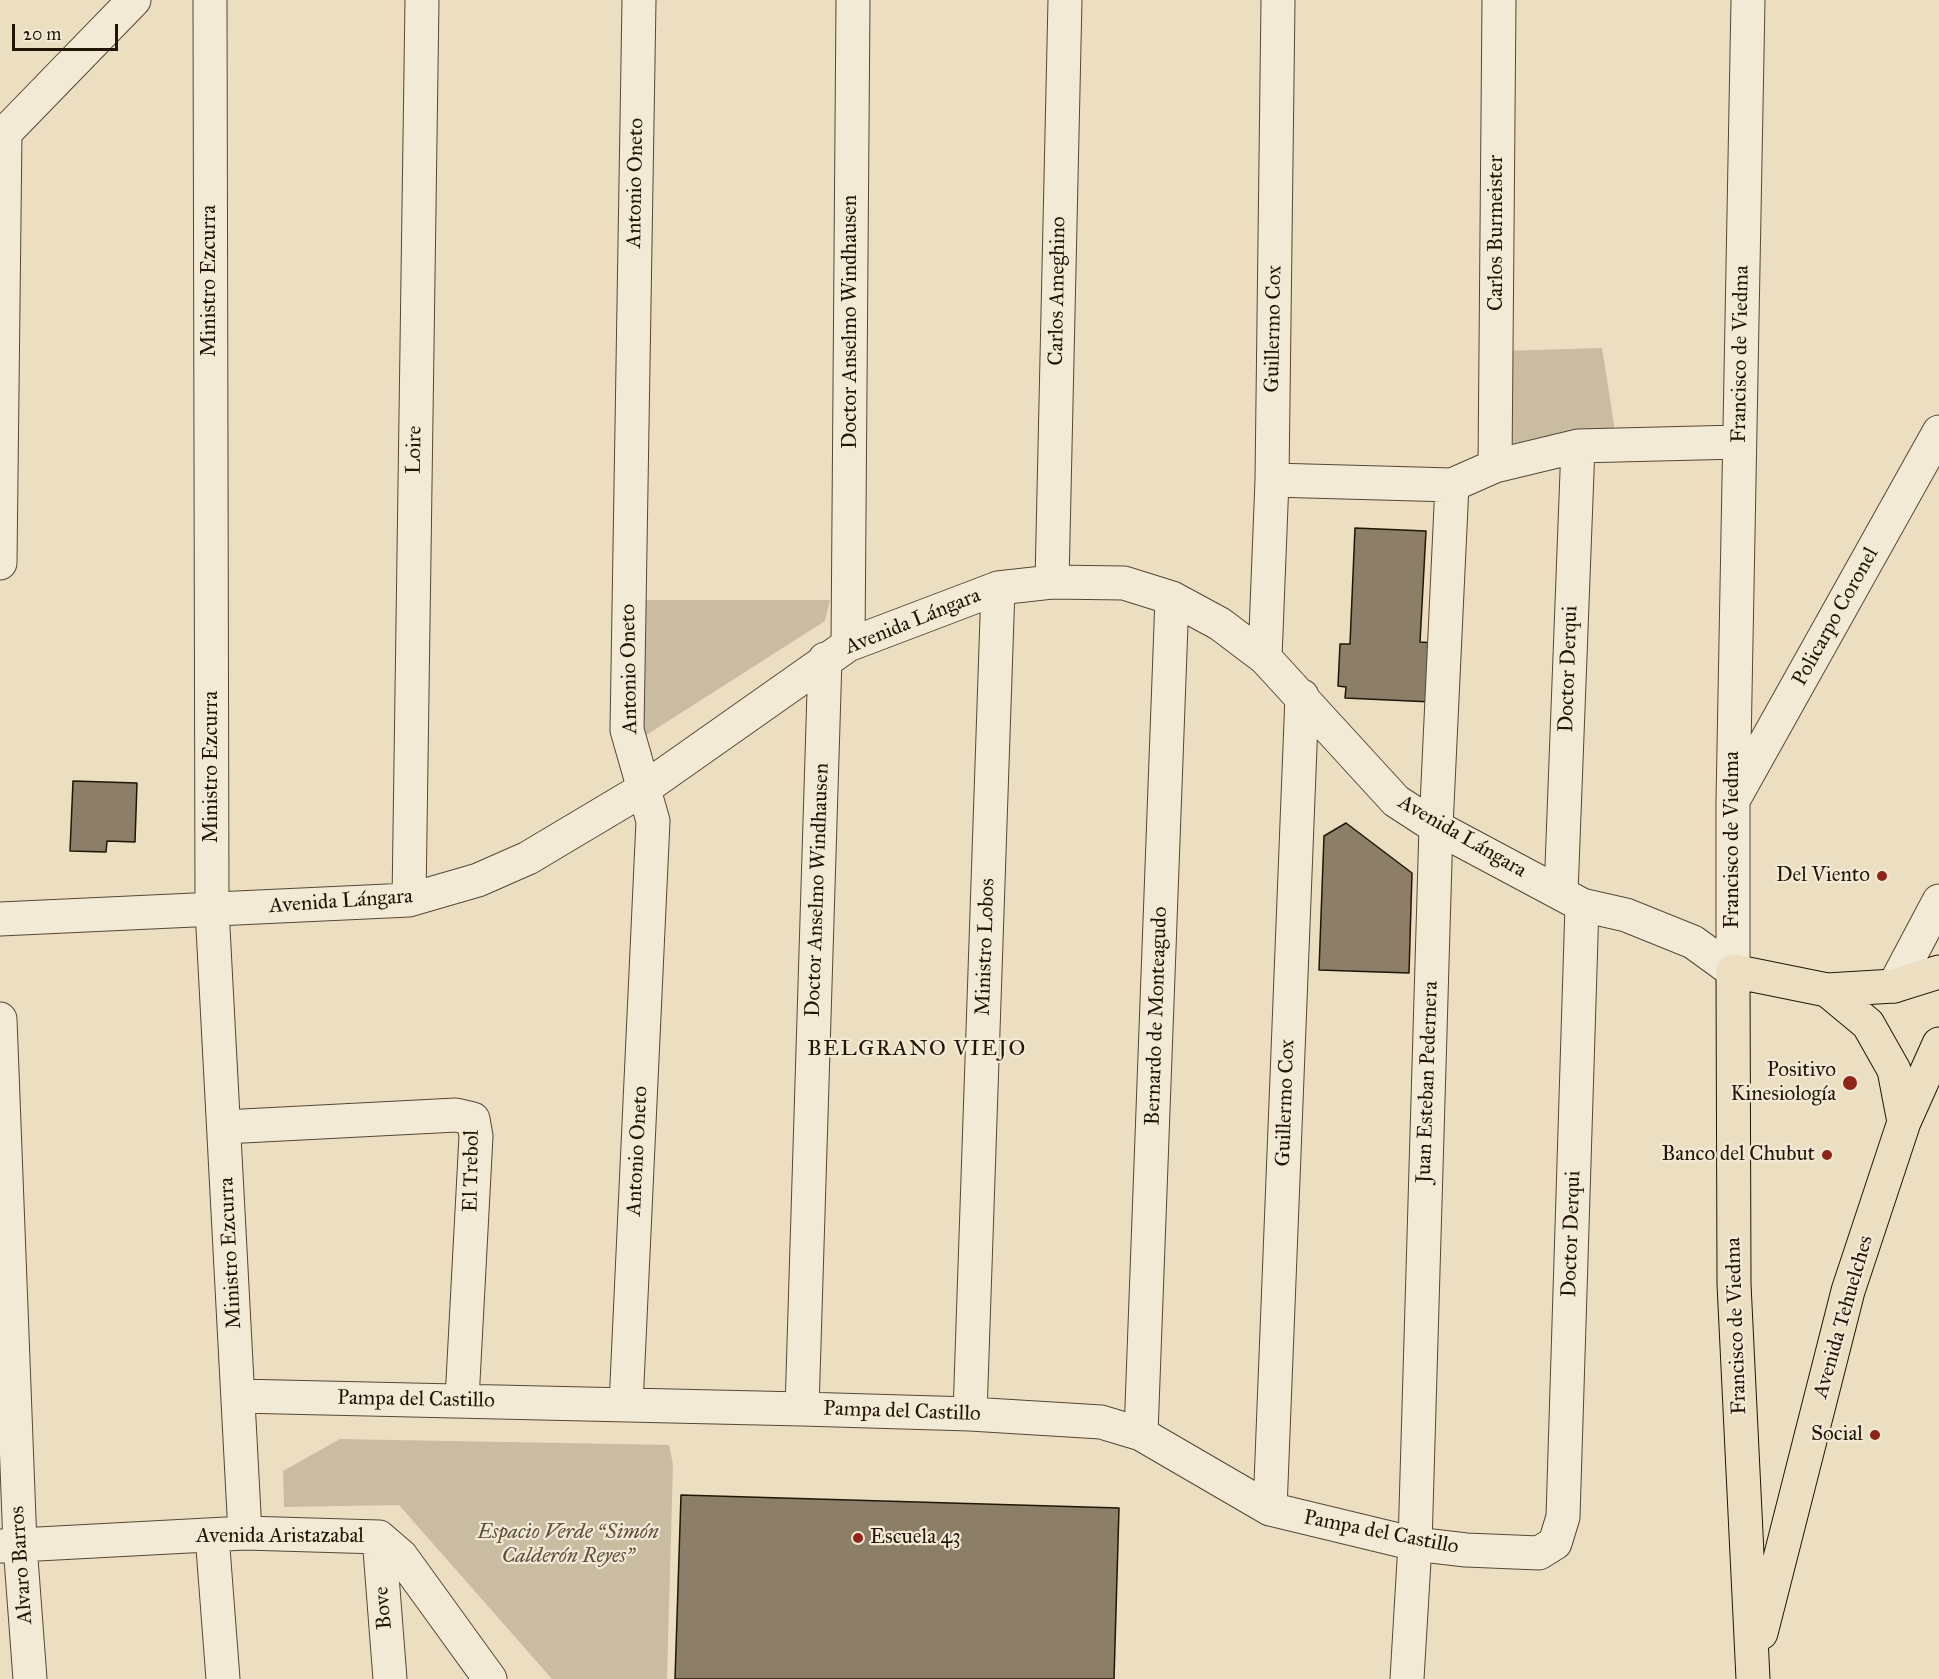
<!DOCTYPE html>
<html>
<head>
<meta charset="utf-8">
<style>
  body { margin:0 }
  #map { position:relative; width:1939px; height:1679px; overflow:hidden; background:#ecdec0; font-family:"IM FELL Great Primer",serif }
  canvas { display:block }
  .scale { position:absolute; left:12px; top:24px; width:106px; height:27px; box-sizing:border-box; border:3px solid #231506; border-top:0; padding-left:8px; font-size:18px; line-height:21px; white-space:nowrap; color:#231506; -webkit-text-stroke:4px #f3ead6; paint-order:stroke }
</style>
</head>
<body>
<div id="map">
<canvas width="1939" height="1679"></canvas>
<div class="scale">20 m</div>
</div>
<script>
const ctx = document.querySelector('canvas').getContext('2d');
ctx.lineJoin = 'round';
function paint(path, color) {
  ctx.fillStyle = color;
  ctx.fill(path, 'evenodd');
}
function stroke(path, color, width, dash) {
  ctx.strokeStyle = color;
  ctx.lineWidth = width;
  ctx.lineCap = dash ? 'butt' : 'round';
  ctx.setLineDash(dash || []);
  ctx.stroke(path);
}
function label(font, color, halo, rows, align = 'center') {
  ctx.font = font + ' "IM FELL Great Primer",serif';
  ctx.lineWidth = 4.5;
  ctx.setLineDash([]);
  ctx.textBaseline = 'middle';
  ctx.strokeStyle = halo;
  ctx.fillStyle = color;
  for (const [text, x, y, turn = 0] of rows) {
    ctx.save();
    ctx.translate(x, y);
    ctx.rotate((+turn || 0) * Math.PI / 180);
    ctx.textAlign = isNaN(turn) ? turn : align;
    if (halo) ctx.strokeText(text, 0, 0);
    ctx.fillText(text, 0, 0);
    ctx.restore();
  }
}
paint(new Path2D(`
  M1602 348 1615 431 1501 447V351Z
  M638 600H830L825 621 640 739Z
  M340 1439 669 1445 673 1464 667 1679H552L399 1505 284 1507 283 1471Z`), '#cabca0');
const building = new Path2D(`
  M1355 528 1426 531 1420 642 1435 643 1432 702 1345 698 1346 687 1338 686 1340 644H1350Z
  M73 781 137 783 135 842 107 841 106 852 70 851Z
  M1346 823 1412 873 1409 973 1319 970 1324 836Z
  M681 1495 1119 1508 1114 1679H675Z`);
paint(building, '#8c7e67');
stroke(building, '#231506', 1.5);
const minor = new Path2D(`
  M210 0 212 909 245 1533
  M0 138 134 0
  M1495 466 1499 0
  M1272 480 1452 485 1495 466 1578 446 1739 442
  M0 563 5 132
  M1052 582 1065 0
  M848 645 853 0
  M1265 658 1272 480 1278 0
  M1735 797 1939 432
  M1561 893 1578 446
  M409 900 422 0
  M0 919 409 900 478 880 528 858 642 790 848 645 998 588 1052 582 1124 583 1172 598 1220 624 1265 658 1396 801 1436 827 1582 905 1626 915 1693 942 1733 971
  M1733 971V801L1748 0
  M1894 986 1939 901
  M0 1019 20 1545 30 1679
  M224 1127 456 1115 473 1119 476 1136 462 1400
  M238 1396 802 1409 970 1414 1101 1422 1141 1434 1270 1509 1415 1544 1466 1550 1539 1553 1555 1543 1563 1517 1582 905
  M626 1405 653 821 627 730 639 0
  M802 1409 825 659
  M970 1414 998 588
  M1141 1434 1172 598
  M1270 1509 1302 696
  M212 1535 223 1679
  M379 1537 390 1679
  M0 1546 245 1533 379 1537 401 1556 490 1679
  M1407 1679 1415 1544 1436 827 1452 485`);
const major = new Path2D(`
  M1827 990 1868 1024 1894 1070 1904 1122
  M1761 1633 1848 1291 1904 1122 1939 1044
  M1753 1679 1734 1284 1733 971 1827 990 1894 986 1939 972`);
stroke(minor, '#554734', 35);
stroke(major, '#231506', 35);
stroke(minor, '#f3ead6', 33);
stroke(major, '#ecdec0', 33);
for (const [x, y, r, color] of [
  [1882,876,6,"#8f2418"],
  [1850,1083,8,"#8f2418"],
  [1827,1155,6,"#8f2418"],
  [1875,1435,6,"#8f2418"],
  [858,1538,6,"#8f2418"]
]) {
  const dot = new Path2D();
  dot.arc(x, y, r, 0, 2 * Math.PI);
  ctx.fillStyle = color;
  ctx.fill(dot);
  stroke(dot, '#f3ead6', 2);
}
label('21px', '#231506', '#f3ead6', [
  ["Antonio Oneto",636,183,-89],
  ["Carlos Burmeister",1497,233,-90],
  ["Ministro Ezcurra",210,281,-90],
  ["Carlos Ameghino",1058,291,-89],
  ["Doctor Anselmo Windhausen",851,322,-90],
  ["Guillermo Cox",1274,329,-89],
  ["Francisco de Viedma",1741,354,-89],
  ["Loire",415,450,-89],
  ["Policarpo Coronel",1836,617,-61],
  ["Avenida Lángara",913,622,-22],
  ["Antonio Oneto",630,669,-91],
  ["Doctor Derqui",1569,669,-88],
  ["Ministro Ezcurra",212,767,-90],
  ["Avenida Lángara",1462,837,30],
  ["Francisco de Viedma",1733,840,-90],
  ["Doctor Anselmo Windhausen",818,890,-88],
  ["Avenida Lángara",341,902,-4],
  ["Ministro Lobos",986,947,-88],
  ["Bernardo de Monteagudo",1157,1016,-88],
  ["Juan Esteban Pedernera",1428,1082,-88],
  ["Guillermo Cox",1286,1103,-88],
  ["Antonio Oneto",638,1151,-87],
  ["El Trebol",472,1171,-89],
  ["Doctor Derqui",1572,1234,-88],
  ["Ministro Ezcurra",231,1253,-93],
  ["Avenida Tehuelches",1844,1317,-74],
  ["Francisco de Viedma",1737,1326,-92],
  ["Pampa del Castillo",416,1400,1],
  ["Pampa del Castillo",902,1412,2],
  ["Pampa del Castillo",1381,1533,11],
  ["Avenida Aristazabal",280,1537],
  ["Alvaro Barros",22,1565,-94],
  ["Bove",384,1608,-95]
]);
label('21px', '#231506', '#f3ead6', [
  ["Del Viento",1870,876],
  ["Positivo",1836,1071],
  ["Kinesiología",1836,1095],
  ["Banco del Chubut",1815,1155],
  ["Social",1863,1435],
  ["Escuela 43",870,1538,"left"]
], 'right');
label('italic 21px', '#5d4f3c', '#f3ead6', [
  ["Espacio Verde “Simón",568,1533],
  ["Calderón Reyes”",568,1557]
]);
ctx.letterSpacing = '1.5px';
label('22px', '#231506', '#f3ead6', [
  ["BELGRANO VIEJO",917,1050]
]);
ctx.letterSpacing = '0px';
</script>
</body>
</html>
